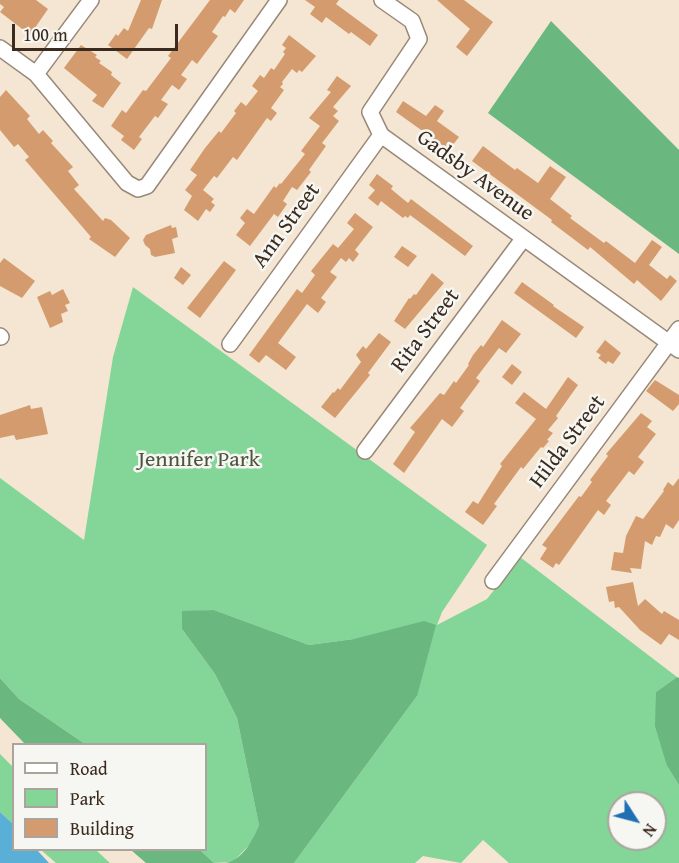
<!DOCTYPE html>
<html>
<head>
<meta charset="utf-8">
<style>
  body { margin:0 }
  #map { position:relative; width:679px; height:863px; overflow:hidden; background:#f4e6d2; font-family:"Gentium Book Plus",serif }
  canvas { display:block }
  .legend { position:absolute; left:12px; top:743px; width:195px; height:108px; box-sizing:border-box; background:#f6f6f2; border:2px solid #aba49d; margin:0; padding:8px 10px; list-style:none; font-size:18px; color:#3b2a1e }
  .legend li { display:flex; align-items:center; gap:12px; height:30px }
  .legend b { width:30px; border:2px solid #aba49d }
  .north { position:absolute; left:607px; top:791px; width:60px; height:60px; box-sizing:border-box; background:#f6f6f2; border:2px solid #aba49d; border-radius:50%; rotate:126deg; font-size:16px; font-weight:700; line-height:24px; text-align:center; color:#3b2a1e }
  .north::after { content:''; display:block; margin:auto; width:21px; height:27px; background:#1f6fb2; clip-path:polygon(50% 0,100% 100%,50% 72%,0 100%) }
  .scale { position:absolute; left:12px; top:24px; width:166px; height:27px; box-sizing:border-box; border:3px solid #3b2a1e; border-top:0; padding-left:8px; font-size:18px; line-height:21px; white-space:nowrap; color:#3b2a1e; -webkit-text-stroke:4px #f6f6f2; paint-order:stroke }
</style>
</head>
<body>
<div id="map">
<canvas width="679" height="863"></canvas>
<ul class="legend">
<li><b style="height:8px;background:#fff"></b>Road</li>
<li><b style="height:16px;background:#83d698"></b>Park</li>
<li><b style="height:16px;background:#d49c6e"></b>Building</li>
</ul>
<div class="north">N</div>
<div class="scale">100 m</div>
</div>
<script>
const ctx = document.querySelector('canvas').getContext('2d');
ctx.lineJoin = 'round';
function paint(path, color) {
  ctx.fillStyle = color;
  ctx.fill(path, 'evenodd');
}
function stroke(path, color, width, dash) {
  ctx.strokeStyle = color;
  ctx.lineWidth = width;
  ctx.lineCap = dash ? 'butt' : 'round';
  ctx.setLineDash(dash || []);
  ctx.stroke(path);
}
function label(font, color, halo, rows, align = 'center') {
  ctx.font = font + ' "Gentium Book Plus",serif';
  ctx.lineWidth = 5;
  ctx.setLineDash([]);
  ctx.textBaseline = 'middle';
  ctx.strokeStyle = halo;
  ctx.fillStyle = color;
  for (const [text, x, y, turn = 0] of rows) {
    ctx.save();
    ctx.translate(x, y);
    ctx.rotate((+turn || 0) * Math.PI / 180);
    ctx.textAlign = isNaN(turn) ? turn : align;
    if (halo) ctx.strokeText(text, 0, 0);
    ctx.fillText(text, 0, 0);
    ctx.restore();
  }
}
paint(new Path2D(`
  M133 287 487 545 442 612 437 625 487 599 520 557 677 677 656 692 667 766 679 785V863H509L483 840 461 863 423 856 415 863H294L417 696 354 639 309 645 214 610 182 612V629L215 674 237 718 259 825 252 842 233 862 214 863 200 850H206V744H85L19 699 0 678V478L84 540 113 357ZM619 803H655V839H619Z
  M0 754 13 767V824L0 812Z
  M41 850H96L110 863H56Z`), '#83d698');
paint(new Path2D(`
  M551 21 679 150V254L488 113Z
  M214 610 309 645 354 639 424 621 436 625 417 696 294 863H225C242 861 253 840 259 825L237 718 215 674 182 629V611Z
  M677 677 679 678V785L667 766 655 726 656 692Z
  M0 678 19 699 85 744H25L0 718Z
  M131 850H200L214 863H146Z`), '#6ab780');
paint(new Path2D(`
  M0 812 13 824 14 850H37L49 863H0Z`), '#5aafd6');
paint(new Path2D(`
  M0 0H36L48 9 30 35 0 12 4 7 0 4Z
  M141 0H162L152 29 149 28 127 59 108 45 116 34 118 36 124 28 128 31Z
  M210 0H244L235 13 230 9 225 17 223 16 212 32 218 36 197 64 192 60 181 75 187 79 179 90 172 85 161 100 168 104 158 118 155 116 139 137 142 139 134 150 121 140 124 136 111 126 122 110 126 113 143 90 146 91 171 58 168 56Z
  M305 0H339L336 4 378 35 370 46 351 32 349 34 326 17 322 23 310 14 315 7Z
  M437 0H464L493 22 467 56 456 47 470 29Z
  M289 35 316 56 302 72 299 70 297 73 292 69 282 82 283 84 280 87 284 90 271 108 277 113 271 121 267 118 237 160 233 157 217 178 214 176 203 190 214 199 211 202 215 205 210 212 206 209 198 221 184 210 192 196 185 190 197 175 190 170 205 148 219 131 221 133 236 113 234 111 241 102 246 106 258 91 252 86 260 75 264 78 271 68 274 70 285 54 283 52 286 48 282 45Z
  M81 45 97 55 95 57 101 61 99 63 112 72 111 75 121 83 103 108 92 101 97 95 64 68Z
  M337 76 351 86 333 107 338 111 333 116 339 121 322 143 326 146 309 170 311 172 297 190 292 187 283 201 287 204 278 217 274 214 250 246 236 235 245 223 240 218 247 209 254 214 274 186 276 188 280 183 281 184 305 154 301 151 320 126 309 118 331 92 327 90Z
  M6 90 30 116 27 119 39 134 43 130 53 141 51 143 73 167 68 171 79 185 74 189 103 221 105 218 111 220 130 238 115 257 89 239 91 237 25 160 29 157 18 144 14 147 0 130V97Z
  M403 101 426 116 435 105 444 111 437 121 459 137 449 150 396 112Z
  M483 146 515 170 517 168 538 183 550 166 566 177 550 199 572 216 570 218 604 243 606 241 635 263 652 240 662 247 649 265 667 279 670 275 677 281 661 301 637 280 634 284 590 247 588 250 551 222 552 220 472 161Z
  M377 174 393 186 391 189 408 203 411 199 473 246 465 256 410 215 408 218 405 216 403 218 381 201 378 206 368 198 375 190 369 185Z
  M355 213 373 227 355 250 359 254 353 262 349 258 346 262 341 258 330 272 337 277 321 298 326 302 318 313 307 304 278 343 296 357 286 370 266 355 259 363 249 355 297 289 302 293 315 275 311 271 333 244 338 248 354 229 347 223Z
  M171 225 172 228 176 227 178 237 172 239 175 253 155 257 151 255 150 249 145 245 143 240 146 235Z
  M402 246 417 256 408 267 394 257Z
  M4 258 35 281 22 298 0 286V263Z
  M224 261 236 270 200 318 187 308Z
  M181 267 191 275 183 285 174 278Z
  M432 273 444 283 405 329 394 321 409 298 410 299 414 294 416 295Z
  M522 282 554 305 553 306 584 327 576 338 514 293Z
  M63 289 70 303 65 305 68 311 61 314 63 322 50 328 37 297 50 291 52 295Z
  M502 320 521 334 506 353 499 348 476 378 480 381 460 408 464 411 452 427 442 419 404 473 393 464 415 432 410 428 440 393 444 395 454 381 456 383 469 365 468 364 473 355 481 345 483 347Z
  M379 333 391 342 368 373 370 375 335 418 321 407 333 392 334 393 338 388 340 390 361 362 356 355 363 346 366 349Z
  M605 340 621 353 613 364 608 361 606 364 598 358 601 355 596 352Z
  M512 364 522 372 512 385 502 377Z
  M568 377 578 385 556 416 558 418 548 430 553 433 547 440 549 441 543 448 541 447 536 453 523 469 521 467 494 504 497 506 483 525 465 512 473 501 478 504 502 466 500 464 536 419 515 403 524 392 546 409Z
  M655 380 679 395V404L673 411 646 391Z
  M30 405 31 409 42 407 48 434 16 440 14 435 0 438V415Z
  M641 413 652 421 647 427 656 434 638 457 644 462 634 475 629 471 606 501 611 505 604 515 598 510 559 565 556 563 553 568 540 559 547 548 542 545 579 496 581 497 592 482 590 480 608 456 606 454Z
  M679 478V520L673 529 666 524 660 537 656 536 652 545 645 541 641 569 630 568 632 573 611 570 614 552 623 553 626 536 636 516 643 519 664 491 663 490 668 482 673 486Z
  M633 582 638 606 645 599 662 614 664 611 679 620V640L669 634 661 645 640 630 619 607 615 608 614 601 609 602 606 587Z`), '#d49c6e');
const minor = new Path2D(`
  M382 0 412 21 419 39 370 112 381 135 679 350
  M0 48 36 74 127 183 138 189 147 186 279 0
  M36 74 91 0
  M0 336 1 337
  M230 344 381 135
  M365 451 523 239
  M493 581 679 329`);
stroke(minor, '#988878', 18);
stroke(minor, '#fff', 15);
label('22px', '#3b2a1e', '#f6f6f2', [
  ["Gadsby Avenue",475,176,36],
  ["Ann Street",287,226,-54],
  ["Rita Street",426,331,-53],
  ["Hilda Street",568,442,-53]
]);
label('22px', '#4d553c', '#f6f6f2', [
  ["Jennifer Park",199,460]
]);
</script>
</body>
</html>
